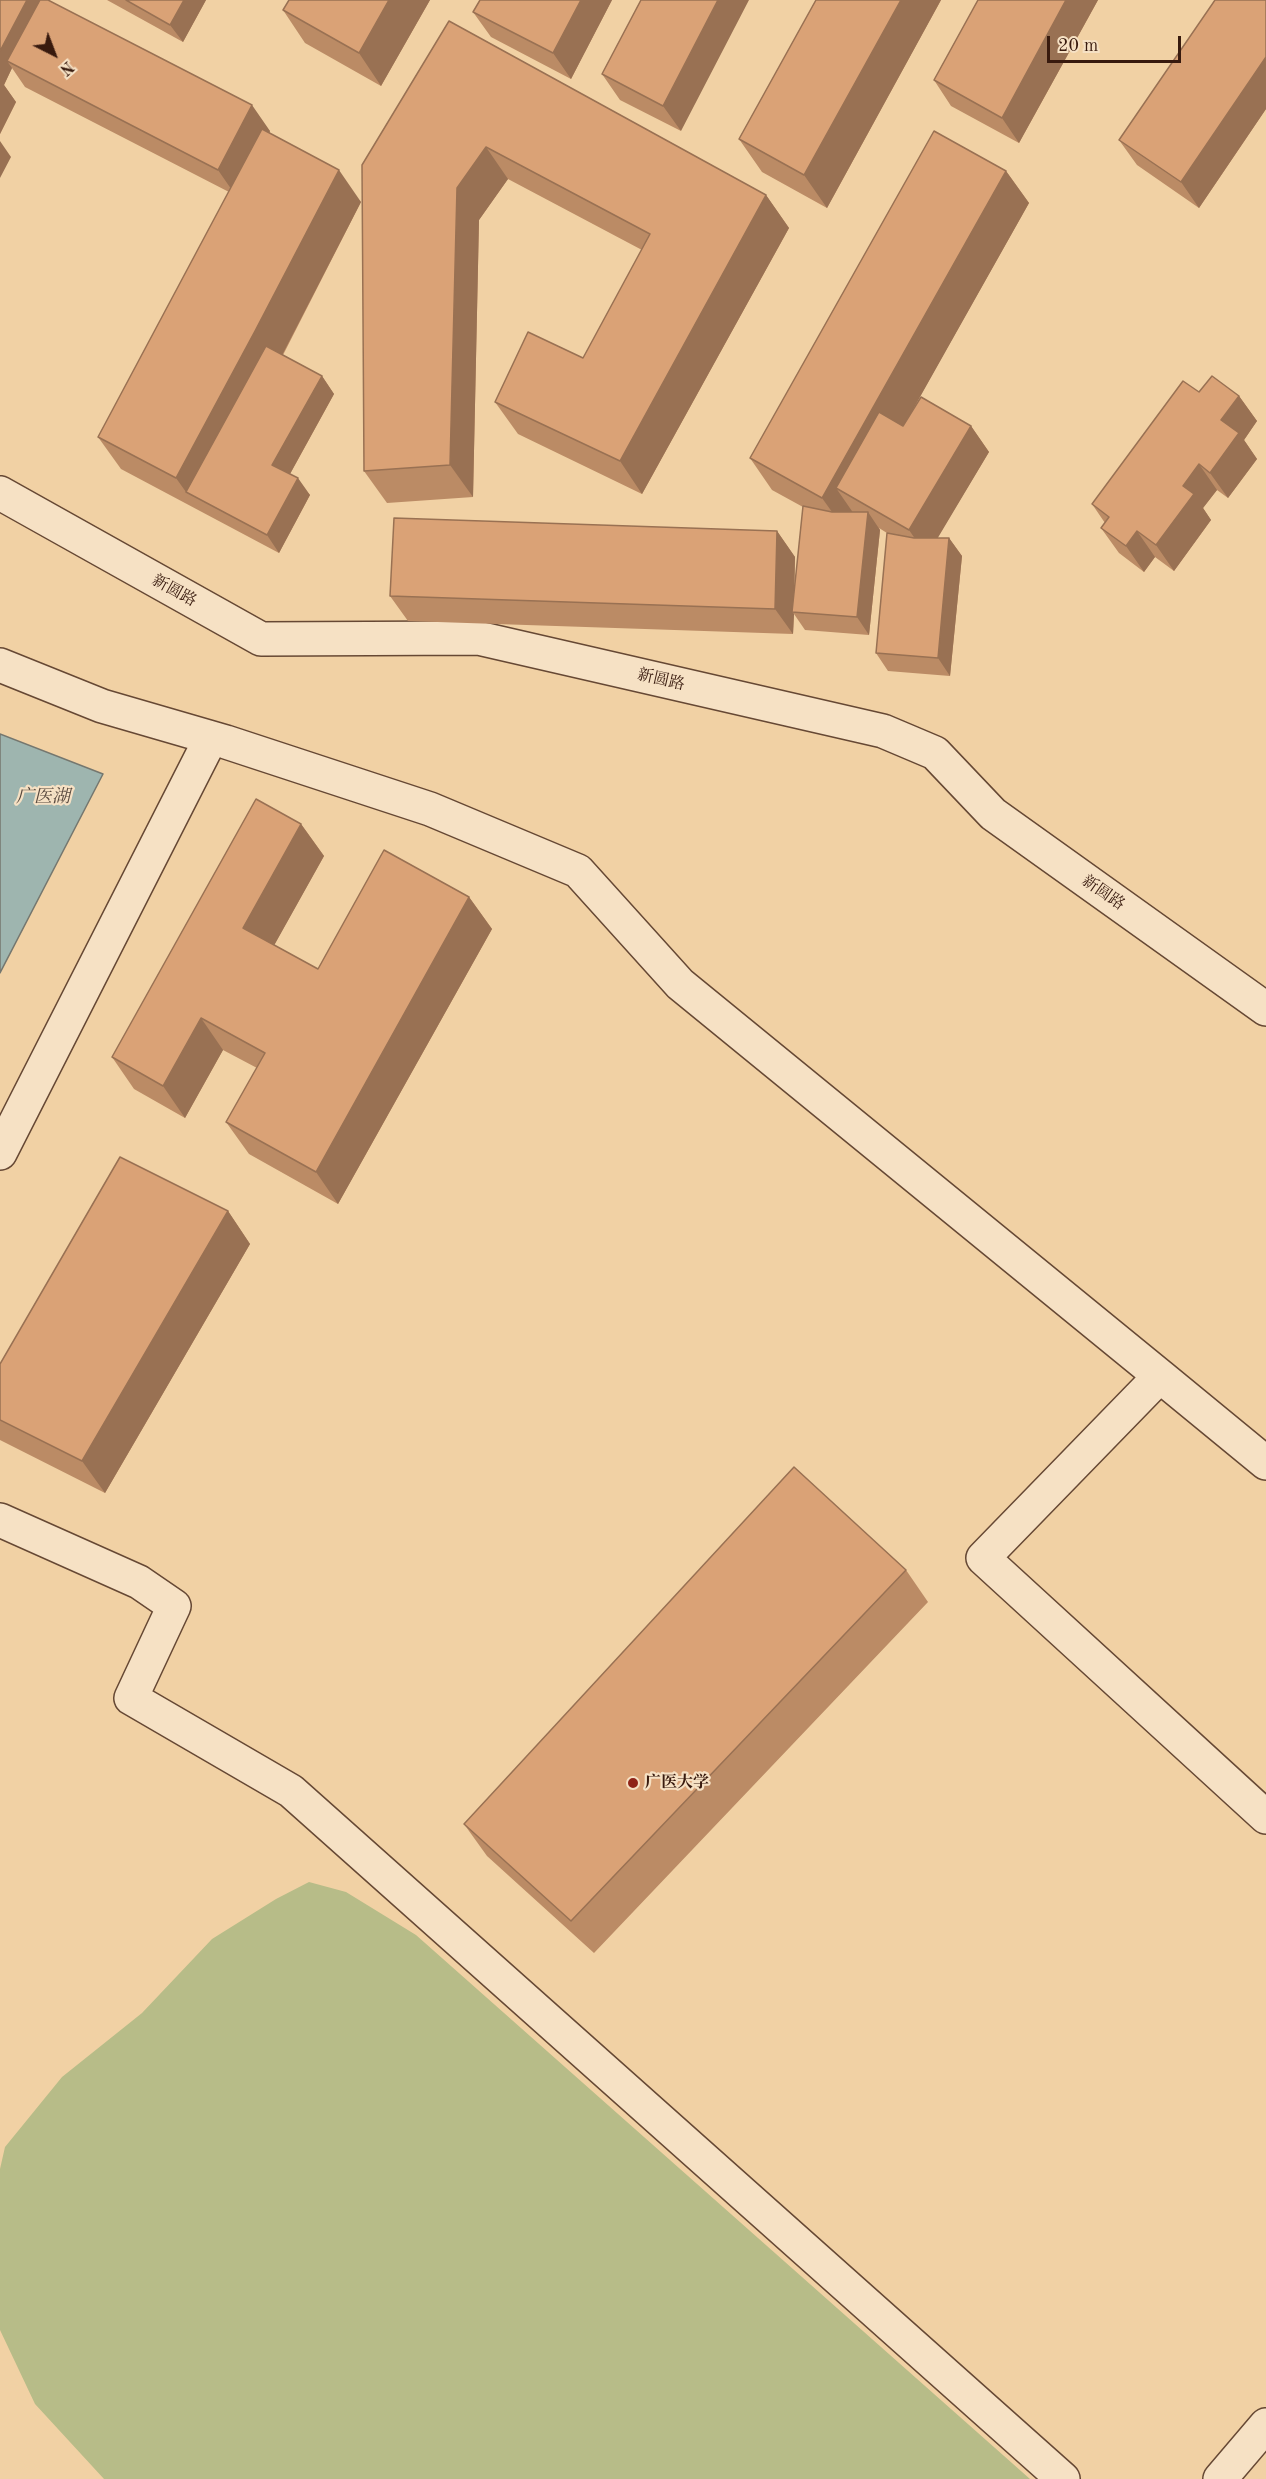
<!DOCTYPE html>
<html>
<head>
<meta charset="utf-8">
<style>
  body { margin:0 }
  #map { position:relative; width:1266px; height:2479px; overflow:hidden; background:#f1d1a4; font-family:"Old Standard TT",serif }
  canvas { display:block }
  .north { position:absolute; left:24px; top:24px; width:60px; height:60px; -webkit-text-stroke:4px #f6e1c4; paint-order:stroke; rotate:138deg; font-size:16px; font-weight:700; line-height:24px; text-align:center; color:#381a0e }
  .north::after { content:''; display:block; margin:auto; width:21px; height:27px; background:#381a0e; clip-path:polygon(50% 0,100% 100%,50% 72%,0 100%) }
  .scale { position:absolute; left:1047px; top:36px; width:134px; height:27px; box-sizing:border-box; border:3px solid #381a0e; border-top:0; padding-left:8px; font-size:18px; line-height:21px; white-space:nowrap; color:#381a0e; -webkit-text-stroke:4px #f6e1c4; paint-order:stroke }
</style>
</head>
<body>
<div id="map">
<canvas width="1266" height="2479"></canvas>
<div class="north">N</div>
<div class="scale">20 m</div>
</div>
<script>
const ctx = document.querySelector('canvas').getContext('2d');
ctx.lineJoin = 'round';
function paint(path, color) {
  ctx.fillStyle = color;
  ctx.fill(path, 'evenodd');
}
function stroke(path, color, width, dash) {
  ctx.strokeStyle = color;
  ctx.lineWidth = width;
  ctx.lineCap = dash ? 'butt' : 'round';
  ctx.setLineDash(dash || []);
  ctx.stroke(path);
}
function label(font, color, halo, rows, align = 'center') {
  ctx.font = font + ' "Old Standard TT","Noto Serif SC",serif';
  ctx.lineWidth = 4.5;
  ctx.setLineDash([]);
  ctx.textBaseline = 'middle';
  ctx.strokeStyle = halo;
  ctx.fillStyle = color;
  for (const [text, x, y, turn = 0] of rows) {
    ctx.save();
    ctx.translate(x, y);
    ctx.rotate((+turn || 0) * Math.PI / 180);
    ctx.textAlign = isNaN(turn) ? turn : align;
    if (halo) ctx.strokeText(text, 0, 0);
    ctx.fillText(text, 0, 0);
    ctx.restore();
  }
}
paint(new Path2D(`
  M309 1882 346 1892 416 1935 1030 2479H104L35 2404 0 2330V2169L5 2147 62 2077 142 2013 212 1939 276 1899Z`), '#b7bc88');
const water = new Path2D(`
  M0 734 103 774 0 973Z`);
paint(water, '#9eb5af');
stroke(water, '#75776f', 1.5);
const minor = new Path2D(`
  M0 493 261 639 478 638 883 731 935 753 993 814 1266 1009
  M0 665 102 706 226 742 430 809 578 871 680 984 1160 1376 983 1558 1266 1817
  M0 1153 211 738
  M1160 1376 1266 1463
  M0 1520 139 1582 174 1606 131 1698 291 1791 1063 2479
  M1220 2479 1266 2425`);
stroke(minor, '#664834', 36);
stroke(minor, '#f6e1c4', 33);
paint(new Path2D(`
  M0 0H49L270 131 269 133 361 202 283 355 322 376 334 394 290 474 310 495 279 553 121 469 98 437 229 192 25 87 12 68 4 85 16 102 0 134Z
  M107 0H206L183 42Z
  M430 0 381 86 305 43 283 10Z
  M612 0 571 79 491 37 473 12Z
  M641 0 681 131 620 100 602 74Z
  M816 0H941L827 208 762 172 739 139Z
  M978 0H1098L1019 143 951 106 934 80Z
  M1266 0V109L1199 208 1137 165 1119 140Z
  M449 21 766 195 789 228 642 494 518 434 495 402 583 358 642 250 508 179 479 220 473 497 387 503 364 471Z
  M1006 171 1029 203 906 421 971 426 989 452 937 538H949L962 556 950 676 888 671 876 653 887 533 879 528 880 530 869 635 805 630 794 614 793 634 408 621 390 596 777 531 795 557 794 592 803 507 772 490 750 458Z
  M1199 392 1239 396 1257 421 1244 440 1257 459 1228 498 1217 490 1203 508 1211 520 1174 571 1155 557 1144 572 1119 553 1101 528 1105 523 1092 504Z
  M301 824 324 856 274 945 318 969 469 897 492 929 338 1204 249 1154 226 1122 257 1068 223 1050 185 1118 134 1089 112 1057Z
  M228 1211 250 1244 105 1493 0 1440V1364Z
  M906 1570 928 1602 594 1953 487 1856 464 1824Z`), '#bb8b65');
paint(new Path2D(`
  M27 0H49L14 65 7 61 12 68 4 85 16 102 0 134V51Z
  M184 0H206L183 42 170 25Z
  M389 0H430L381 86 359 53Z
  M581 0H612L571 79 553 53Z
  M718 0H749L681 131 663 106Z
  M901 0H941L827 208 804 175Z
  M1066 0H1098L1019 143 1002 118Z
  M1266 57V109L1199 208 1181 182Z
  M252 105 270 131 236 196 218 170Z
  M0 141 11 157 0 178Z
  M486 147 508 179 479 220 473 497 450 465 457 188Z
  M339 170 361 202 278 363 186 492 176 478Z
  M1006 171 1029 203 861 502 836 488 854 514 845 530 822 498Z
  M766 195 789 228 642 494 620 461Z
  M322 376 334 394 285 483 272 465Z
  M1239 396 1257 421 1244 440 1257 459 1228 498 1210 473 1221 420Z
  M971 426 989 452 927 556 909 530Z
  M1199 464 1217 490 1203 508 1211 520 1174 571 1156 545 1183 486Z
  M298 478 310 495 279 553 267 535Z
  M868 512 880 530 869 635 857 617Z
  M777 531 795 557 794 612H792L794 614 793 634 775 609Z
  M1137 531 1155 557 1144 572 1126 546Z
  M949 538 962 556 950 676 938 658Z
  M301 824 324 856 266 960 243 928Z
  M469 897 492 929 338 1204 316 1172Z
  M201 1018 223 1050 185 1118 163 1086Z
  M228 1211 250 1244 105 1493 82 1461Z`), '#997153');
const building = new Path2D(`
  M0 0H27L0 51Z
  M40 0H48L252 105 218 170 7 61Z
  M126 0H184L170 25Z
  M289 0H389L359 53 283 10Z
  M480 0H581L553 53 473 12Z
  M641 0H718L663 106 602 74Z
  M816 0H901L804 175 739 139Z
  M978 0H1066L1002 118 934 80Z
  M1215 0H1266V57L1181 182 1119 140Z
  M449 21 766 195 620 461 495 402 528 332 583 358 650 234 486 147 457 188 450 465 364 471 362 165Z
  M262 129 339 170 255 331 176 478 98 437Z
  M934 131 1006 171 822 498 750 458Z
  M266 346 322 376 272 465 298 478 267 535 186 492Z
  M1212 376 1239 396 1221 420 1239 433 1210 473 1199 464 1183 486 1194 494 1156 545 1137 531 1126 546 1101 528 1109 517 1092 504 1183 381 1199 392Z
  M921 397 971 426 909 530 836 488 879 412 903 426Z
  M803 506 832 512H868L857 617 792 612Z
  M394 518 777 531 775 609 390 596Z
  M887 533 914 538H949L938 658 876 653Z
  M256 799 301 824 243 928 318 969 384 850 469 897 316 1172 226 1122 265 1053 201 1018 163 1086 112 1057Z
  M120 1157 228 1211 82 1461 0 1420V1364Z
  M794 1467 906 1570 571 1921 464 1824Z`);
paint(building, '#daa276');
stroke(building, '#997153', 1.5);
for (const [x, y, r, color] of [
  [633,1783,6,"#8f2418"]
]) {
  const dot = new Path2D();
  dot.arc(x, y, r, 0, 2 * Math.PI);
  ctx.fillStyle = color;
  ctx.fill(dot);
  stroke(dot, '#f6e1c4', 2);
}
label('16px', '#381a0e', '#f6e1c4', [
  ["新圆路",174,591,29],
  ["新圆路",661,680,13],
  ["新圆路",1103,893,35]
]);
label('bold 16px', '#381a0e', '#f6e1c4', [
  ["广医大学",645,1783]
], 'left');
label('italic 18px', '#57483e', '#f6e1c4', [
  ["广医湖",43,797]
]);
</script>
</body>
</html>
